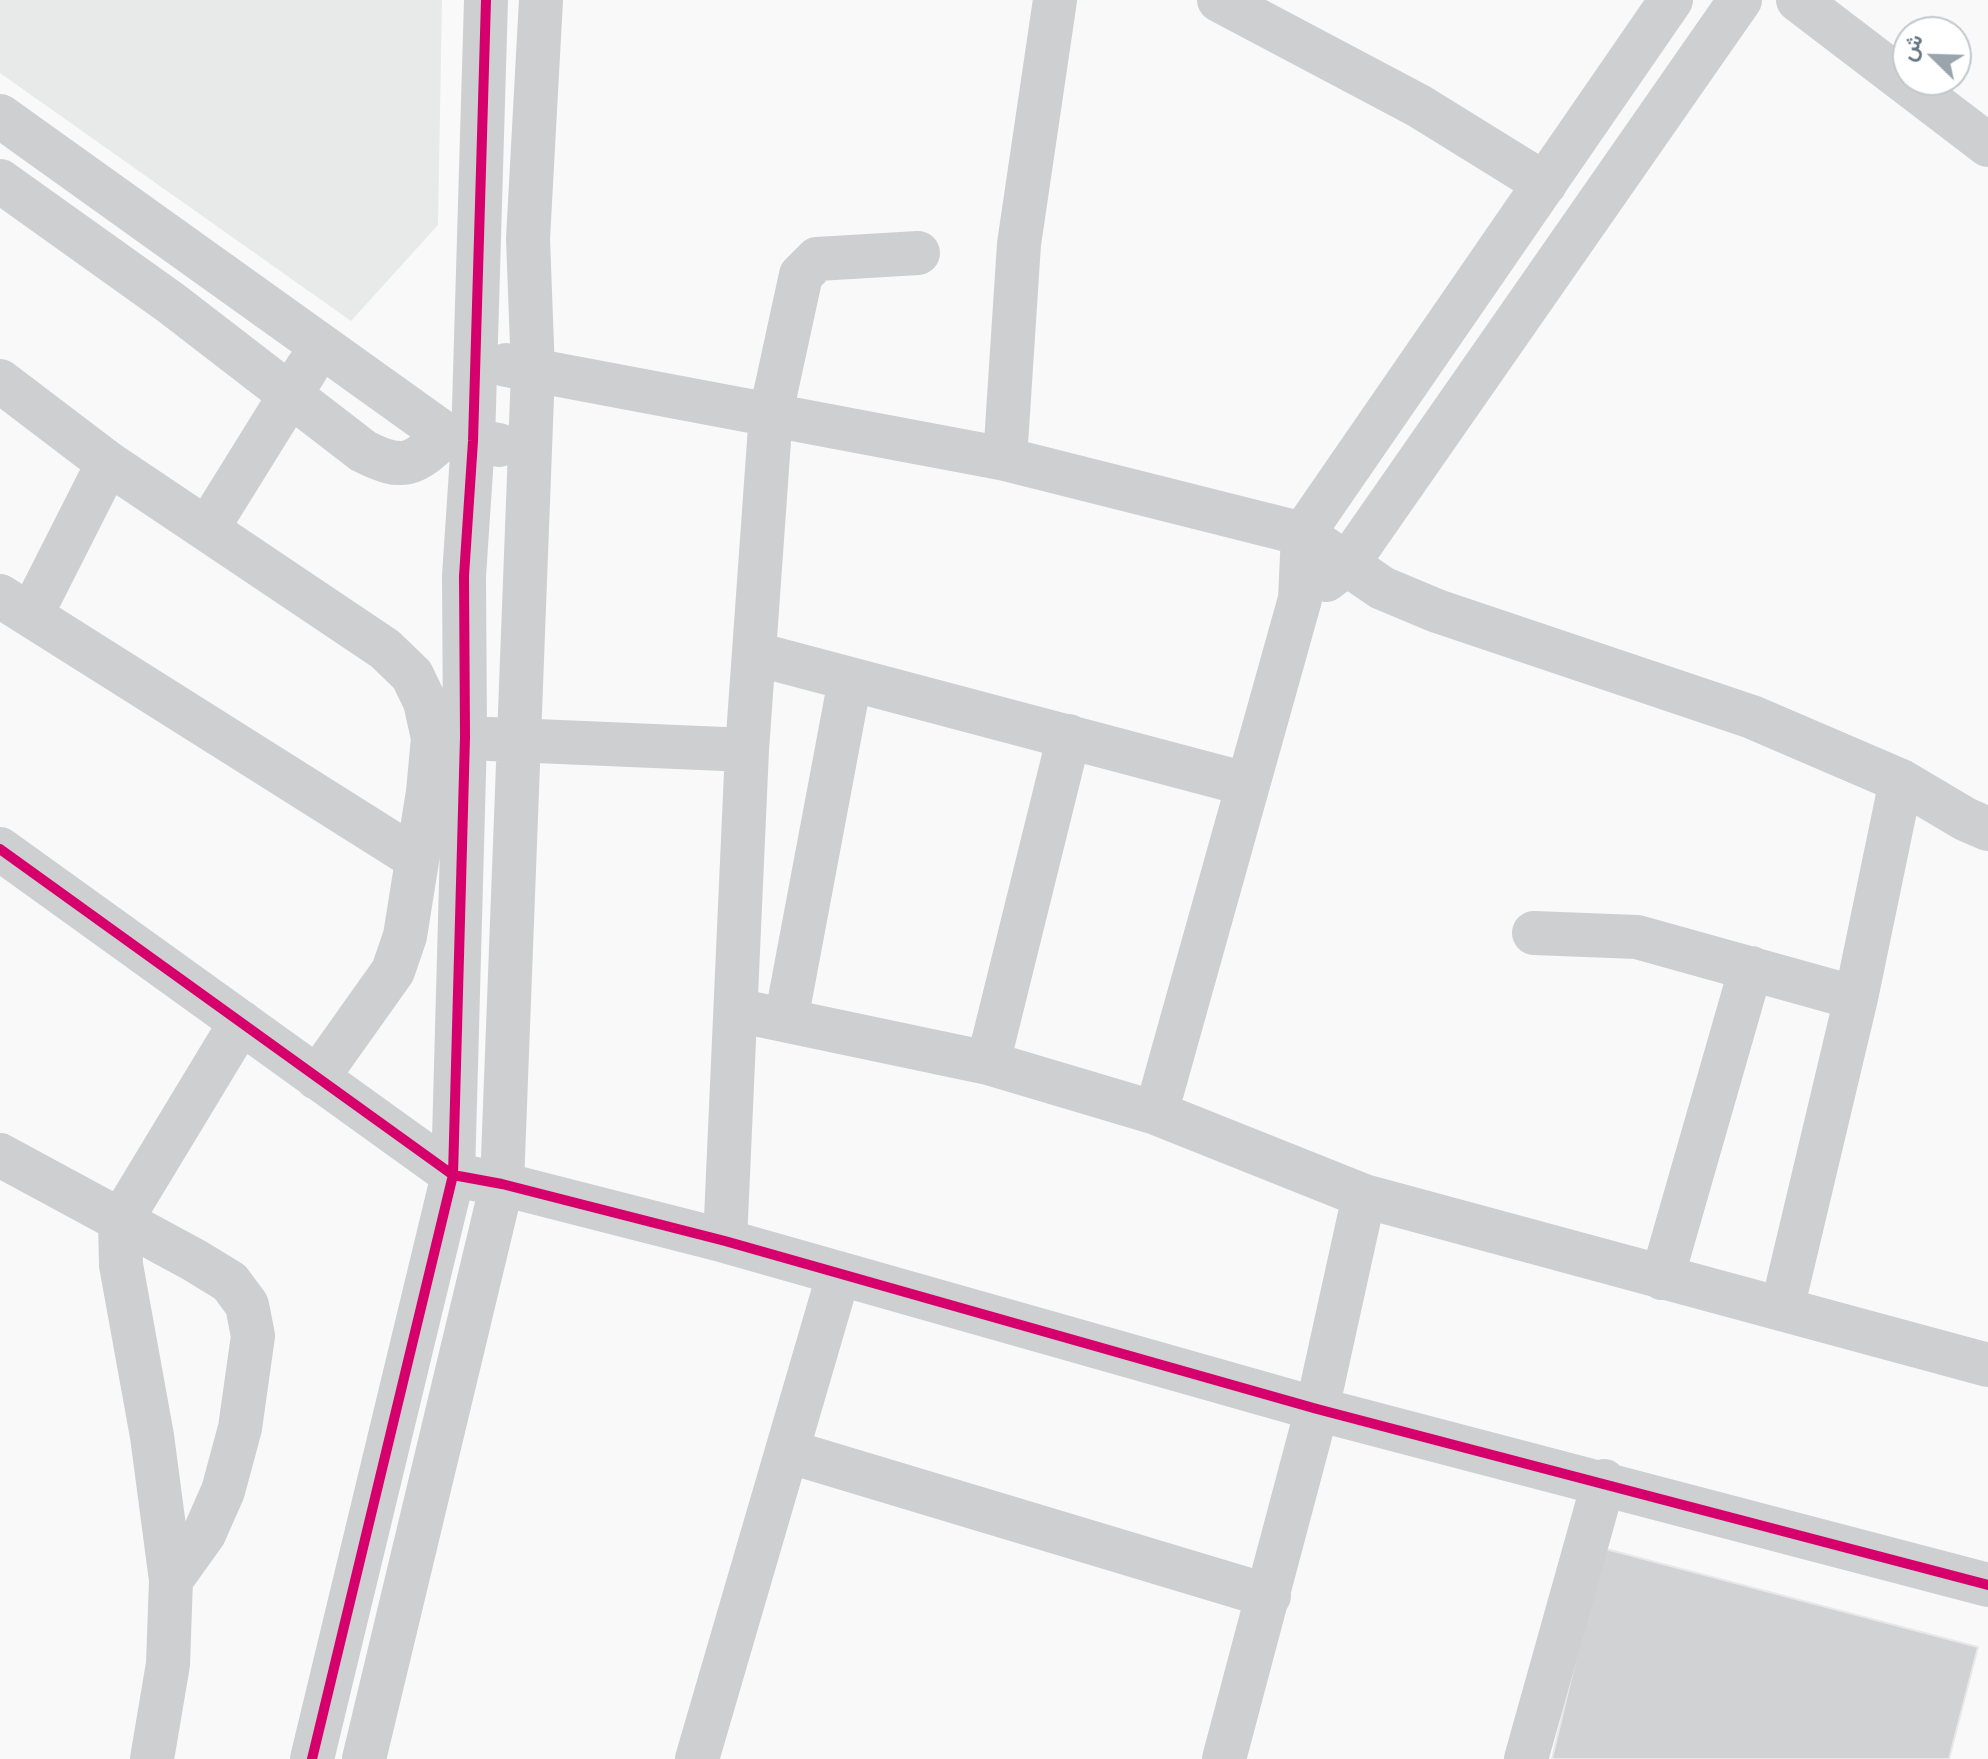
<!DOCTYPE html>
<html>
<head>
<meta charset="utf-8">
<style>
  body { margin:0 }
  #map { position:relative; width:1988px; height:1759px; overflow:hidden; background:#f9f9f9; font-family:"Work Sans",Vazirmatn,sans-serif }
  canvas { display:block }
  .north { position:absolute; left:1892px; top:16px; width:80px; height:80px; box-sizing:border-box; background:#fff; border:2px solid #c1c8cd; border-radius:50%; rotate:293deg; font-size:22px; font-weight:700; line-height:32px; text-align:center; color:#657683 }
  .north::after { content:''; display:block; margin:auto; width:28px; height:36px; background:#99a4ac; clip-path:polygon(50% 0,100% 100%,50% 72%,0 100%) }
</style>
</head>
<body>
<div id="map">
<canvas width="1988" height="1759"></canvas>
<div class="north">ش</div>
</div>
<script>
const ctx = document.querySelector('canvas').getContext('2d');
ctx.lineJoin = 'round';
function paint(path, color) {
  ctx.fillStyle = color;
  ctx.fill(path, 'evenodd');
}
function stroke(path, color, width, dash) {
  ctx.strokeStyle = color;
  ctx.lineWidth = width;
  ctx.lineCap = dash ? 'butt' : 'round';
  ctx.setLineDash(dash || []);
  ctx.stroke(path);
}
paint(new Path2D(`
  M0 0H442L438 225 351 321 0 73Z`), '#e8e9e9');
const building = new Path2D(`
  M1602 1548 1978 1647 1949 1759H1552Z`);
paint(building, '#d0d2d3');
stroke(building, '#e8e8e8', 2);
stroke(new Path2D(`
  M1219 0 1419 106 1545 184
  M1798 0 1988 145
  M0 116 446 435 499 445
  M0 181 171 303 363 451C404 472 414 465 446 435
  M506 365 1005 459 1303 534 1382 588 1437 611 1752 717 1901 781 1965 819 1988 829
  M0 381 108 463 385 649 412 675 425 702 433 738 428 792 405 936 393 971 317 1078
  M1005 459 1019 244 1055 0
  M207 529 307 368
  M1326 580 1348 563 1740 0
  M0 596 417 859
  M31 615 108 463
  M756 654 1246 784
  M490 739 747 750
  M0 849 453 1175 502 1184 725 1241 1317 1409 1988 1585
  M1534 933 1637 937 1856 998
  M736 1010 988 1063 1156 1113 1364 1196 1988 1365
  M786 1020 850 680
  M988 1063 1069 736
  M1156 1113 1300 599 1303 534 1671 0
  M0 1155 194 1260 230 1282 247 1305 253 1336 240 1428 223 1491 204 1534 171 1580
  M725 1241 747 750 771 413 801 275 817 259 918 253
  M1662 1278 1751 968
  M1782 1309 1856 998 1901 781
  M787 1451 1269 1596
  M152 1759 168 1664 171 1580 152 1436 121 1265 120 1222 241 1022
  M312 1759 453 1175 465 737 464 576 473 441 486 0
  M364 1759 502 1184 533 371 528 239 541 0
  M697 1759 839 1273
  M1224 1759 1317 1409 1364 1196
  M1526 1759 1604 1481`), '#cecfd0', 44);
stroke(new Path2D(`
  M0 849 453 1175 502 1184 725 1241 1317 1409 1988 1585
  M312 1759 453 1175 465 737 464 576 473 441 486 0`), '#d6006c', 10);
</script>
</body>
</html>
